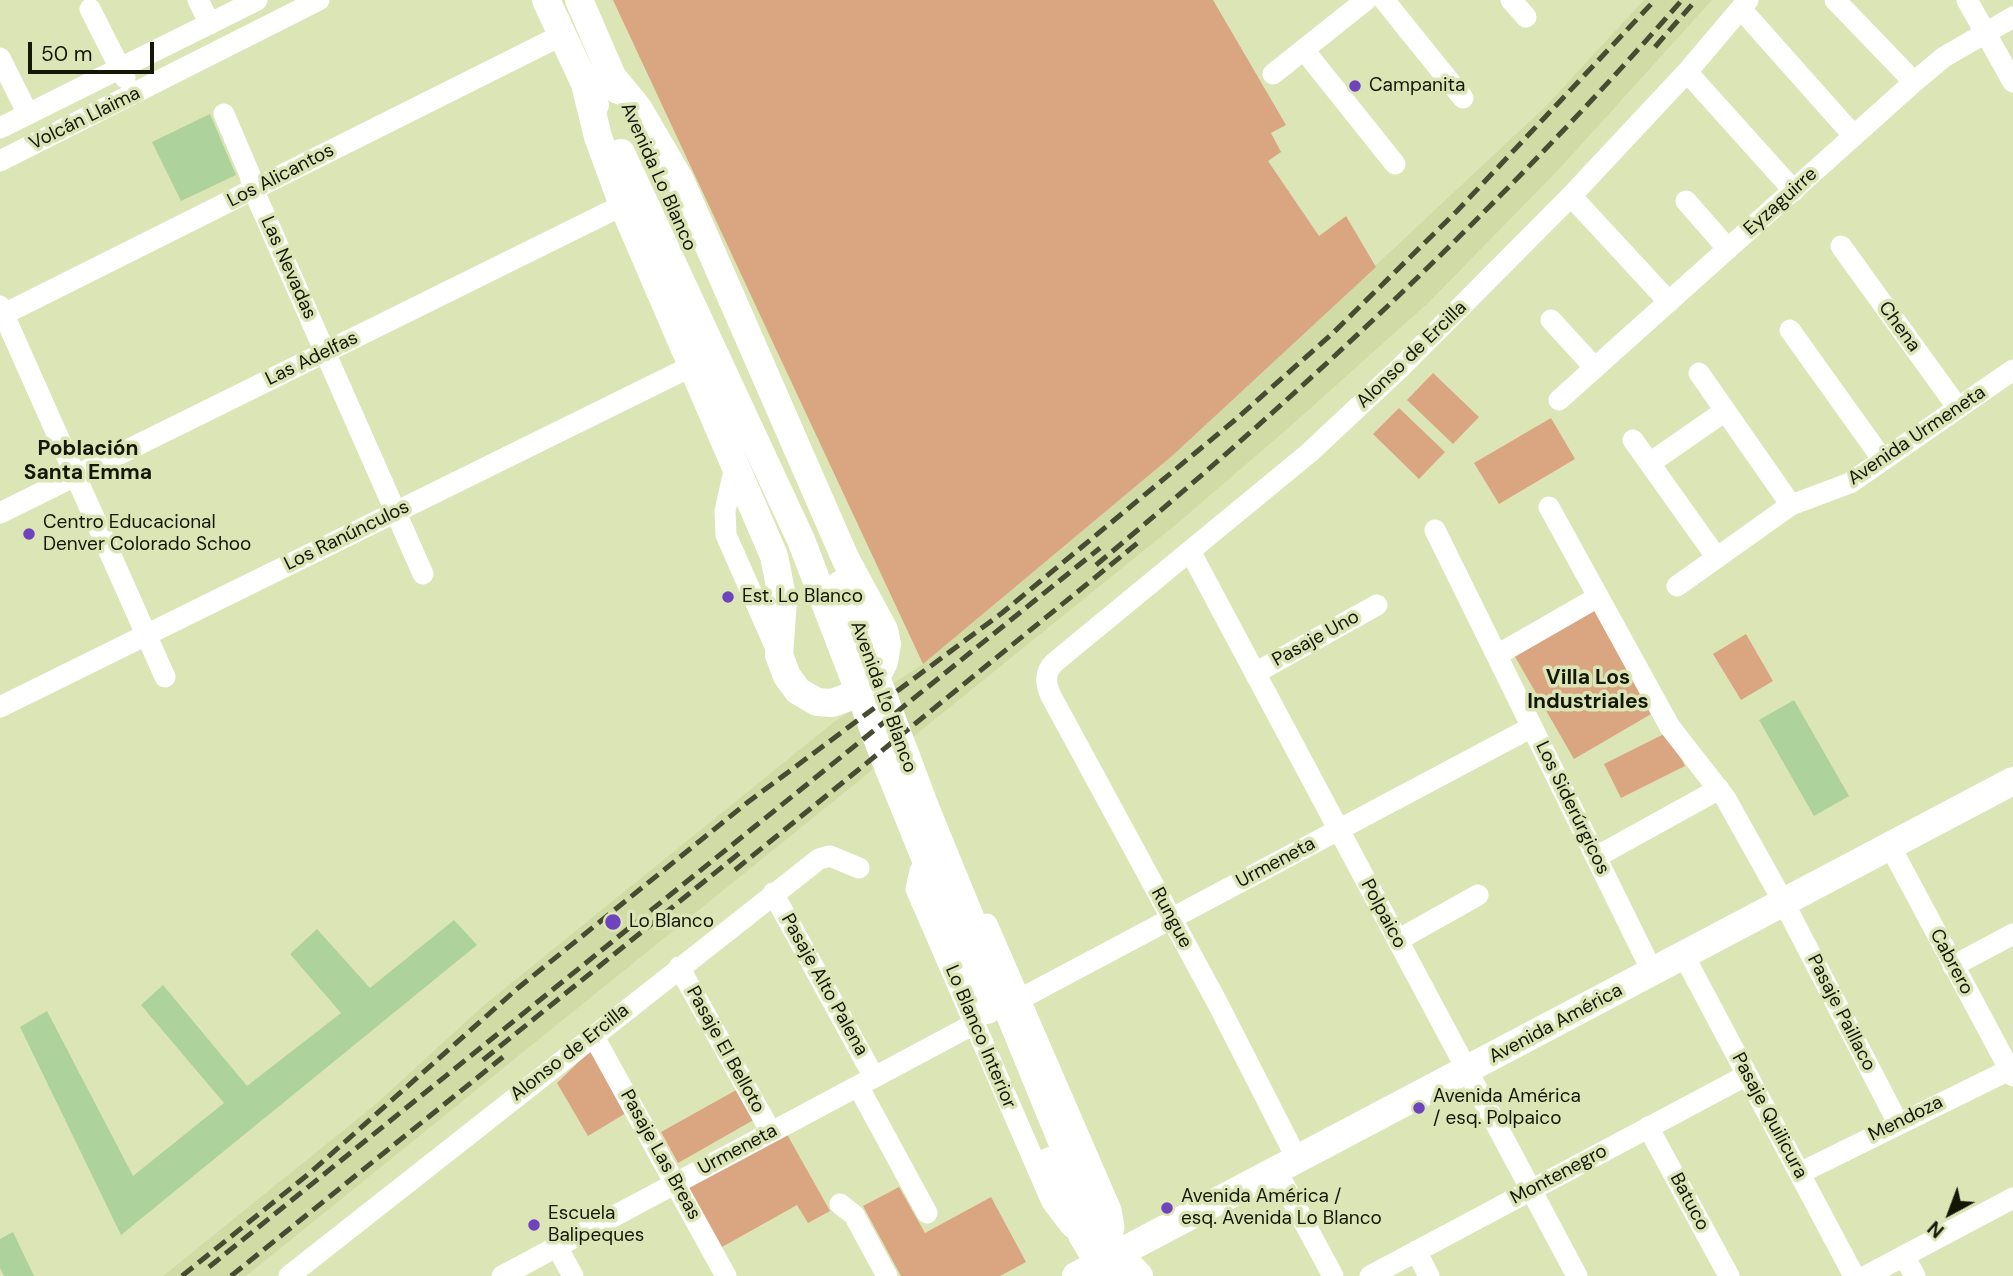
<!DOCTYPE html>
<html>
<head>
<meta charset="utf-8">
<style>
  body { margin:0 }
  #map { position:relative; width:2013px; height:1276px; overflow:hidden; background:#dce5b6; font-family:"DM Sans",sans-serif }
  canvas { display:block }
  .north { position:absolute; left:1915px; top:1178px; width:70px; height:70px; -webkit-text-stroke:5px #dce5b6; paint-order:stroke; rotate:221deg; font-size:19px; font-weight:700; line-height:28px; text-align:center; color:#141706 }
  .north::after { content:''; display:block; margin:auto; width:24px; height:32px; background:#141706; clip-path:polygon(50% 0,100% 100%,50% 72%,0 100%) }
  .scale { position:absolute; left:28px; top:42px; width:126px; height:32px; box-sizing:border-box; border:4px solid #141706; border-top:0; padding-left:9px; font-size:21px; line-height:24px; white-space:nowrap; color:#141706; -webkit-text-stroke:5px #dce5b6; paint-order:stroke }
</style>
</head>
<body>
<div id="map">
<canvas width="2013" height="1276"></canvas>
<div class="north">N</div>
<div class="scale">50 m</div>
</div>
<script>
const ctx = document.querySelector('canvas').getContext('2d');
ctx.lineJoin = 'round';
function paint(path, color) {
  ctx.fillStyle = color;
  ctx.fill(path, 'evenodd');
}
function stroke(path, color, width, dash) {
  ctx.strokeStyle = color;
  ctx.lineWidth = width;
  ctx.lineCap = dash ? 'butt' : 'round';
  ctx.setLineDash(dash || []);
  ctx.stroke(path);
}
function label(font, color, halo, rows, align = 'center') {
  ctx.font = font + ' "DM Sans",sans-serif';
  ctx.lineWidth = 7;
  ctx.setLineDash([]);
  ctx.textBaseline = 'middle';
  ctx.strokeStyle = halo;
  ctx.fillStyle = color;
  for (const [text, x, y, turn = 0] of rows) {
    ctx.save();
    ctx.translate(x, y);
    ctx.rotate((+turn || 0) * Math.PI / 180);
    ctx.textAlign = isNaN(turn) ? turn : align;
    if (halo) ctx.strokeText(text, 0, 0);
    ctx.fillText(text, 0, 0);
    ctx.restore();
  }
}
paint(new Path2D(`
  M1644 0H1712L1560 168 1429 302 1294 423 1179 522 246 1276H163L376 1104 483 1006 834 722 923 664 1172 456 1546 106Z`), '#d1dba5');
paint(new Path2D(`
  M613 0H1213L1286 125 1271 133 1281 152 1268 161 1319 236 1346 216 1376 267 1172 456 923 664Z
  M1433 373 1479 417 1453 444 1407 400Z
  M1399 408 1445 452 1419 479 1373 434Z
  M1551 418 1575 459 1499 504 1474 463Z
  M1598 606 1658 710 1574 759 1514 655Z
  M1746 634 1773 681 1741 700 1713 654Z
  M1668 732 1685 766 1621 798 1604 764Z
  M594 1047 631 1110 588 1136 557 1083Z
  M747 1084 764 1114 678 1163 661 1132Z
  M784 1129 830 1211 808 1223 797 1205 722 1247 686 1184Z
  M899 1187 925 1233 991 1197 1026 1262 1000 1276H901L863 1206Z`), '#daa681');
paint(new Path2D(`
  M210 114 236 175 181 201 152 142Z
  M1794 700 1849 796 1814 816 1759 720Z
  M454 920 477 945 121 1235 20 1027 47 1011 133 1176 224 1103 141 1005 163 985 247 1086 341 1013 290 954 317 929 370 988Z
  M13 1232 34 1276H4L0 1268V1239Z`), '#add29c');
stroke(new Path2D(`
  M198 0 210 24
  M1384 0 1463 98
  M1511 0 1526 17
  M1835 0 1914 82
  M1967 0 2013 82
  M90 9 125 78
  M1741 9 1853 135
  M1304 50 1395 164
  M0 58 28 114
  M1687 72 1794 191
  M1273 74 1366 0
  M224 114 250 175 253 189 423 574
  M0 128 257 0
  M0 161 319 0
  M1571 196 1669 302
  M1686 201 1728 249
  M1841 246 1958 408
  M0 306 165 677
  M0 316 562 35
  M1551 320 1595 368
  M1790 330 1883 460
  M1699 373 1791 505
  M1559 400 1914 82 1944 57 2013 17
  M1633 440 1717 558
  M736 462 725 511 726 535 778 653
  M1650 463 1725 411
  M1549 507 1670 727 1726 799 1784 903 1898 1123
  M0 513 623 205
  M1435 530 1653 973
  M1190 551 1577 1276
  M1677 586 1791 505 1850 483 2013 370
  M1497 655 1598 597
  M1255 673 1377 605
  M0 707 694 365
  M1890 846 2013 1076
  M935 856 920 871 916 889 1052 1202 1071 1227
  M1596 857 1719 789
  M773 893 874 1077
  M987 924 1111 1210 1114 1227 1111 1242
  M1398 940 1478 895
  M1684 956 1854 1276
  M1953 966 2013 934
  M679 967 771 1132
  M1020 999 1532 727
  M593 1035 726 1276
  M858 1086 927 1213
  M1648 1127 1729 1276
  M1297 1159 1218 1004 1051 696C1045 683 1044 672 1055 662L1309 453 1401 367 1571 196 1687 72 1748 0
  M1276 1170 1333 1276
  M1800 1173 2013 1068
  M840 1204 854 1215 887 1276
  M557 1247 573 1276
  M1416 1251 1429 1276
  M1904 1256 1915 1276
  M289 1276 819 859 830 856 859 868
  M502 1276 974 1024
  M1370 1276 1747 1075
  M1866 1276 2013 1198`), '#fff', 21);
stroke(new Path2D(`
  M546 0 595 105
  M579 0 618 90
  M586 88 598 137 623 205 774 556 783 601 779 655 787 676 798 691 817 702 832 703 857 694 874 681 884 662 887 644 884 630 846 560 680 180 638 108 611 75
  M621 153 801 540 887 764 987 1010
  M841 584 925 807 1074 1171C1091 1209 1109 1246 1139 1276
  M1050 1161 1083 1237 1107 1276
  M1076 1276 2013 781`), '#fff', 28);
stroke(new Path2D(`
  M1655 47 1696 0
  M1096 565C1305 391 1503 205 1682 0
  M735 870 1140 541
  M483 1060 742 851
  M209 1267 1100 548
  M182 1276 311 1172 518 988 748 802 1002 613 1235 420 1333 333 1457 211 1655 0
  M231 1276 503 1057`), '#464b32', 5, [14, 7]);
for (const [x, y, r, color] of [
  [1355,86,7,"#6f43bb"],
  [29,534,7,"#6f43bb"],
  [728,597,7,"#6f43bb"],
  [613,922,9,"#6f43bb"],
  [1419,1108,7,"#6f43bb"],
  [1167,1208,7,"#6f43bb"],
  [534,1225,7,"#6f43bb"]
]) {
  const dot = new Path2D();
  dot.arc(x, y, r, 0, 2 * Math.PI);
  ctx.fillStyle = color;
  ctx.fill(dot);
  stroke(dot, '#dce5b6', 2.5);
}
label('19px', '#141706', '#dce5b6', [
  ["Campanita",1369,86],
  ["Centro Educacional",43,523],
  ["Denver Colorado Schoo",43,545],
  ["Est. Lo Blanco",742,597],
  ["Lo Blanco",629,922],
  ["Avenida América",1433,1097],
  ["/ esq. Polpaico",1433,1119],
  ["Avenida América /",1181,1197],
  ["esq. Avenida Lo Blanco",1181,1219],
  ["Escuela",548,1214],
  ["Balipeques",548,1236]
], 'left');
label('19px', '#141706', '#dce5b6', [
  ["Volcán Llaima",85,119,-26],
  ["Los Alicantos",281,176,-27],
  ["Avenida Lo Blanco",658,177,66],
  ["Eyzaguirre",1781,202,-42],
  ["Las Nevadas",288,268,66],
  ["Chena",1899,327,54],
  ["Alonso de Ercilla",1412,355,-44],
  ["Las Adelfas",312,359,-26],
  ["Avenida Urmeneta",1917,436,-34],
  ["Los Ranúnculos",347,536,-26],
  ["Pasaje Uno",1316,639,-29],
  ["Avenida Lo Blanco",883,697,70],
  ["Los Siderúrgicos",1572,808,64],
  ["Urmeneta",1276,863,-28],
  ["Polpaico",1383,914,62],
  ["Rungue",1171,918,62],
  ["Cabrero",1951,962,62],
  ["Pasaje Alto Palena",824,985,61],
  ["Pasaje Paillaco",1841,1013,63],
  ["Avenida América",1556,1024,-28],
  ["Lo Blanco Interior",980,1037,67],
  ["Pasaje El Belloto",725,1050,61],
  ["Alonso de Ercilla",570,1053,-38],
  ["Pasaje Quilicura",1769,1116,62],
  ["Mendoza",1906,1119,-26],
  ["Urmeneta",738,1150,-28],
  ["Pasaje Las Breas",660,1155,61],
  ["Montenegro",1559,1175,-28],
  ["Batuco",1689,1202,62]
]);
label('bold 21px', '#141706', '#dce5b6', [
  ["Población",88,449],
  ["Santa Emma",88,473],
  ["Villa Los",1588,678],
  ["Industriales",1588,702]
]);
</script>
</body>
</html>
